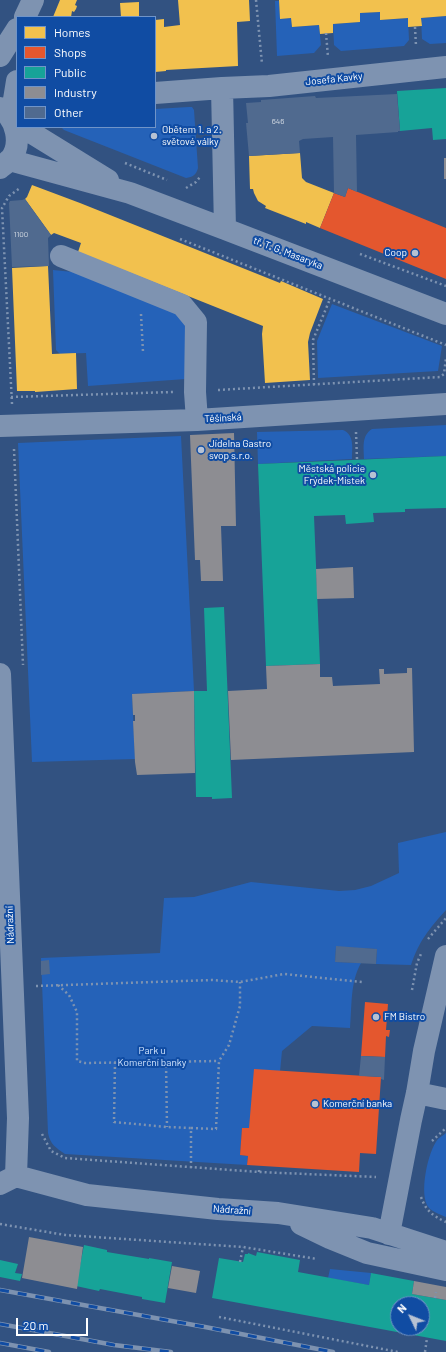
<!DOCTYPE html>
<html>
<head>
<meta charset="utf-8">
<style>
  body { margin:0 }
  #map { position:relative; width:446px; height:1352px; overflow:hidden; background:#325281; font-family:Barlow,sans-serif }
  canvas { display:block }
  .legend { position:absolute; left:16px; top:16px; width:140px; height:112px; box-sizing:border-box; background:#104ca3; border:1px solid #7094c8; margin:0; padding:5px 7px; list-style:none; font-size:12px; color:#fff }
  .legend li { display:flex; align-items:center; gap:8px; height:20px }
  .legend b { width:20px; border:1px solid #7094c8 }
  .north { position:absolute; left:390px; top:1296px; width:40px; height:40px; box-sizing:border-box; background:#104ca3; border:1px solid #7094c8; border-radius:50%; rotate:313deg; font-size:11px; font-weight:700; line-height:16px; text-align:center; color:#fff }
  .north::after { content:''; display:block; margin:auto; width:14px; height:18px; background:#b7c2d3; clip-path:polygon(50% 0,100% 100%,50% 72%,0 100%) }
  .scale { position:absolute; left:16px; top:1318px; width:72px; height:18px; box-sizing:border-box; border:2px solid #fff; border-top:0; padding-left:5px; font-size:12px; line-height:14px; white-space:nowrap; color:#fff; -webkit-text-stroke:3px #104ca3; paint-order:stroke }
</style>
</head>
<body>
<div id="map">
<canvas width="446" height="1352"></canvas>
<ul class="legend">
<li><b style="height:11px;background:#f2c14e"></b>Homes</li>
<li><b style="height:11px;background:#e4572e"></b>Shops</li>
<li><b style="height:11px;background:#17a398"></b>Public</li>
<li><b style="height:11px;background:#8d8d92"></b>Industry</li>
<li><b style="height:11px;background:#506a8f"></b>Other</li>
</ul>
<div class="north">N</div>
<div class="scale">20 m</div>
</div>
<script>
const ctx = document.querySelector('canvas').getContext('2d');
ctx.lineJoin = 'round';
function paint(path, color) {
  ctx.fillStyle = color;
  ctx.fill(path, 'evenodd');
}
function stroke(path, color, width, dash) {
  ctx.strokeStyle = color;
  ctx.lineWidth = width;
  ctx.lineCap = dash ? 'butt' : 'round';
  ctx.setLineDash(dash || []);
  ctx.stroke(path);
}
function label(font, color, halo, rows, align = 'center') {
  ctx.font = font + ' Barlow,sans-serif';
  ctx.lineWidth = 4;
  ctx.setLineDash([]);
  ctx.textBaseline = 'middle';
  ctx.strokeStyle = halo;
  ctx.fillStyle = color;
  for (const [text, x, y, turn = 0] of rows) {
    ctx.save();
    ctx.translate(x, y);
    ctx.rotate((+turn || 0) * Math.PI / 180);
    ctx.textAlign = isNaN(turn) ? turn : align;
    if (halo) ctx.strokeText(text, 0, 0);
    ctx.fillText(text, 0, 0);
    ctx.restore();
  }
}
paint(new Path2D(`
  M275 1H279L280 19 291 18 292 27 319 25 321 45 314 53 277 56Z
  M380 12 381 20 408 18 409 40 404 46 341 51 334 45 333 24 360 22V13Z
  M446 16V43L430 44 422 39 421 18Z
  M189 107H192L194 110 198 168C196 175 193 177 186 178L64 130 61 127H155V109Z
  M53 270 73 272 176 312 187 328 186 379 88 386 86 353 60 354 56 350Z
  M332 304 442 346 438 371 318 378 317 341Z
  M446 425V456L364 459C364 448 361 436 372 429Z
  M343 430C355 435 352 449 352 459L258 464 257 432Z
  M181 436 194 691 132 694 135 759 32 762 18 443Z
  M446 832V910C429 929 419 941 411 965L376 964 377 949 336 947 335 962 361 963C350 982 352 1007 350 1028L312 1026 282 1051 280 1072 249 1128H242L240 1155 248 1156 247 1165 65 1154C56 1148 50 1144 48 1133L41 958 160 953 164 898 194 897 251 882 339 891 355 890 371 886 399 873 398 843Z
  M446 1133V1217C441 1215 433 1212 429 1208 418 1196 428 1150 438 1139 440 1137 444 1135 446 1133Z
  M330 1269 371 1273 369 1285 328 1278Z`), '#2562b8');
paint(new Path2D(`
  M60 0H77L75 5 77 6 76 9 74 12 72 11 71 17H53Z
  M178 0H249L250 21 237 22 238 66 166 70V71L155 72V20L164 19V27L180 25Z
  M279 0H446V16L421 18 422 26 408 27V18L380 20V12L360 13V22L333 24V33L320 34 319 25 292 27 291 18 280 19Z
  M139 2V17H121L120 3Z
  M300 153 302 178 306 182 334 193 320 228 306 222V224L265 208 266 206 258 201 254 193 253 189H250L249 156Z
  M32 185 80 203 280 283 281 281 323 299 310 333 308 342 310 380 265 383 262 334 263 326 78 252 81 243 54 233 51 235 25 199 27 197Z
  M48 266 52 354 76 353 77 389 35 392V391H17L12 268Z`), '#f2c14e');
paint(new Path2D(`
  M348 188 446 228V279L320 228 334 193 345 197Z
  M365 1002 388 1004 386 1030H390L389 1037 386 1036 385 1057 361 1056Z
  M254 1069 381 1077 376 1154 360 1153 359 1172 247 1165 248 1156 240 1155 242 1128H249Z`), '#e4572e');
paint(new Path2D(`
  M446 88V139L433 140 432 128 400 131 397 91Z
  M446 456V508L405 509V512L373 513 374 522 346 524 345 515 314 516 320 664 266 666 258 464Z
  M224 607 232 798 212 799V797H196L194 691H207L204 608Z
  M84 1245 107 1250V1252L149 1259V1258L172 1262 165 1303 142 1299V1297L100 1289 99 1291 76 1286Z
  M257 1252 300 1260 298 1272 369 1285 371 1273 414 1281 412 1294 446 1300V1341L212 1298 219 1258 243 1262 245 1254H248V1253L256 1256ZM398 1304H422V1328H398Z
  M0 1260 18 1264 15 1273 22 1274 20 1281 0 1277Z`), '#17a398');
paint(new Path2D(`
  M444 158H446V179H444Z
  M234 433 236 526H221L223 581H201L200 560H195L190 435Z
  M353 567 354 598 317 599 316 569Z
  M320 664V677H332L333 686 380 684 379 669H384V674L407 673V668H412L414 752 231 760 228 691 267 689 266 666Z
  M194 691 195 773 137 775 135 762 133 721H135V715H133L132 694Z
  M29 1237 83 1247 77 1289 22 1278Z
  M172 1266 200 1271 196 1293 168 1288Z
  M414 1281 446 1287V1300L412 1294Z`), '#8d8d92');
paint(new Path2D(`
  M397 94 400 131H398V132L356 135 357 192 348 188 345 197 334 193 333 137 303 139 299 141 300 153 249 156 246 123H248L246 103 261 102V100L315 96 316 98Z
  M25 199 51 235 48 238 49 266 12 267 9 203 10 201 22 200Z
  M336 946 377 949 376 964 335 962Z
  M49 960 50 974 41 975V961Z
  M361 1056 385 1057 384 1080 381 1079V1077L359 1076Z`), '#506a8f');
stroke(new Path2D(`
  M256 0 262 64
  M415 27 416 46
  M326 33 328 57
  M125 163 167 180
  M186 188 196 182 200 177
  M180 239 446 345
  M360 254 446 286
  M141 314 143 352
  M314 385 313 340 330 299
  M218 390 440 377 444 374 446 358
  M11 397 173 392
  M12 404 2 208 9 196 20 188
  M356 432 357 459
  M14 449 23 665
  M428 939 446 918
  M58 985 69 995 77 1012V1061L85 1063 219 1061
  M36 986 212 980 240 982 284 974 362 982
  M412 990 417 963 421 954
  M166 1061 167 1127
  M115 1062 114 1122 167 1127 191 1128
  M42 1134 51 1151 65 1158 259 1172 376 1177
  M432 1141 446 1128
  M191 1168V1128L216 1129 219 1061 229 1045 240 1006V982
  M259 1172V1168
  M421 1197C426 1211 433 1216 446 1222
  M0 1224 65 1235 243 1247 317 1259
  M240 1262 243 1247
  M435 1298 436 1292
  M219 1317 398 1352
  M425 1352 427 1338`), '#7e93b1', 2.5, [2, 3]);
stroke(new Path2D(`
  M25 17 33 0
  M0 56 17 29
  M222 88 269 86 446 67
  M155 93 222 88 225 229
  M0 108C16 118 23 144 10 160 7 163 3 165 0 168
  M11 118 17 81
  M22 127 108 180
  M9 160 130 193 225 229 446 314
  M61 256 182 305 196 322 195 392 197 420
  M0 426 197 420 446 404
  M0 674 18 1118 16 1176
  M417 1093 446 1099
  M0 1184 16 1176 87 1195 218 1209 278 1213 372 1228 446 1252
  M301 1224 330 1238 367 1253 446 1270
  M389 1234 411 1120 417 1093 424 1051 446 956`), '#7e93b1', 22);
const rail = new Path2D(`
  M0 1290 205 1327 333 1352
  M0 1324 114 1345 171 1352
  M0 1343 49 1352`);
stroke(rail, '#7d92b0', 4.5);
stroke(rail, '#104ca3', 3, [9]);
for (const [x, y, r, color] of [
  [154,136,4,"#b7c2d3"],
  [415,253,4,"#b7c2d3"],
  [201,450,4,"#b7c2d3"],
  [373,475,4,"#b7c2d3"],
  [376,1017,4,"#b7c2d3"],
  [315,1104,4,"#b7c2d3"]
]) {
  const dot = new Path2D();
  dot.arc(x, y, r, 0, 2 * Math.PI);
  ctx.fillStyle = color;
  ctx.fill(dot);
  stroke(dot, '#104ca3', 1.5);
}
label('8px', '#d3dae3', null, [
  ["646",278,121],
  ["1100",21,234]
]);
label('10px', '#fff', '#104ca3', [
  ["Josefa Kavky",334,79,-6],
  ["tř. T. G. Masaryka",288,253,21],
  ["Těšínská",223,418,-3],
  ["Nádražní",10,925,-92],
  ["Nádražní",232,1210,4]
]);
label('10px', '#fff', '#104ca3', [
  ["Obětem 1. a 2.",162,130],
  ["světové války",162,142],
  ["Coop",407,253,"right"],
  ["Jídelna Gastro",209,444],
  ["svop s.r.o.",209,456],
  ["Městská policie",365,469,"right"],
  ["Frýdek-Místek",365,481,"right"],
  ["FM Bistro",384,1017],
  ["Komerční banka",323,1104]
], 'left');
label('10px', '#d4e6fe', '#104ca3', [
  ["Park u",152,1051],
  ["Komerční banky",152,1063]
]);
</script>
</body>
</html>
